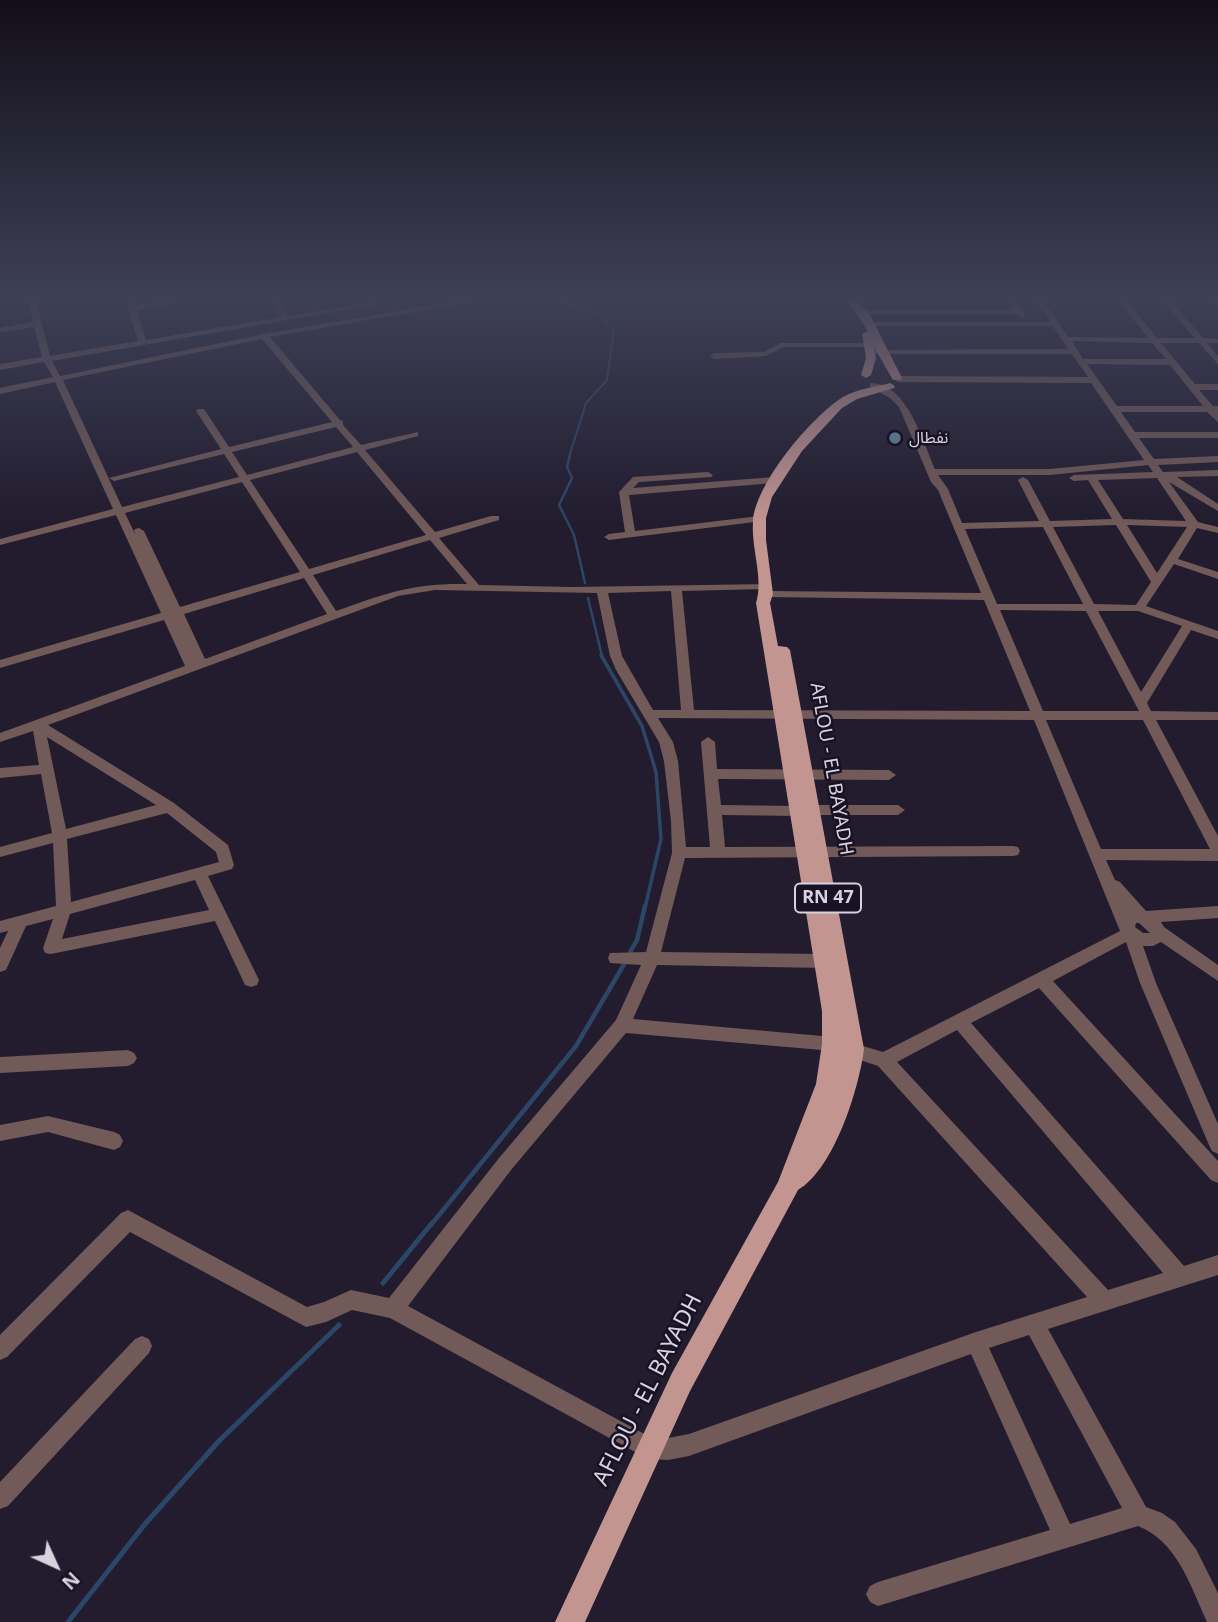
<!DOCTYPE html>
<html>
<head>
<meta charset="utf-8">
<style>
  body { margin:0 }
  #map { position:relative; width:1218px; height:1622px; overflow:hidden; background:#221c2e; font-family:"Noto Sans",sans-serif }
  canvas { display:block }
  .north { position:absolute; left:21px; top:1531px; width:70px; height:70px; -webkit-text-stroke:5px #181224; paint-order:stroke; rotate:135deg; font-size:19px; font-weight:700; line-height:28px; text-align:center; color:#d6d3df }
  .north::after { content:''; display:block; margin:auto; width:24px; height:32px; background:#d6d3df; clip-path:polygon(50% 0,100% 100%,50% 72%,0 100%) }
</style>
</head>
<body>
<div id="map">
<canvas width="1218" height="1622"></canvas>
<div class="north">N</div>
</div>
<script>
const ctx = document.querySelector('canvas').getContext('2d');
ctx.lineJoin = 'round';
function stroke(path, color, width, dash) {
  ctx.strokeStyle = color;
  ctx.lineWidth = width;
  ctx.lineCap = dash ? 'butt' : 'round';
  ctx.setLineDash(dash || []);
  ctx.stroke(path);
}
function paint(path, color) {
  ctx.fillStyle = color;
  ctx.fill(path, 'evenodd');
}
function label(font, color, halo, rows, align = 'center') {
  ctx.font = font + ' "Noto Sans","Noto Sans Arabic",sans-serif';
  ctx.lineWidth = 5;
  ctx.setLineDash([]);
  ctx.textBaseline = 'middle';
  ctx.strokeStyle = halo;
  ctx.fillStyle = color;
  for (const [text, x, y, turn = 0] of rows) {
    ctx.save();
    ctx.translate(x, y);
    ctx.rotate((+turn || 0) * Math.PI / 180);
    ctx.textAlign = isNaN(turn) ? turn : align;
    if (halo) ctx.strokeText(text, 0, 0);
    ctx.fillText(text, 0, 0);
    ctx.restore();
  }
}
stroke(new Path2D(`
  M551 297 593 312 614 329 607 380 586 403 569 457`), '#2c4667', 2);
stroke(new Path2D(`
  M570 455 567 467 572 478 559 505 574 535 585 583
  M588 598 602 656`), '#2c4667', 2.5);
stroke(new Path2D(`
  M601 655 642 726 656 772 661 839 645 908`), '#2c4667', 3.5);
stroke(new Path2D(`
  M629 954 637 940 645 906
  M431 1225 576 1046 626 961`), '#2c4667', 4.5);
stroke(new Path2D(`
  M383 1283 432 1223
  M68 1622 145 1524 219 1441 339 1325`), '#2c4667', 5);
paint(new Path2D(`
  M27 297H35L50 356 138 341 125 297H133L135 305 189 297H206L137 310 146 340 281 317 269 297H277L288 316 375 302 379 304 52 361 60 376 264 334 478 297H494L490 299 270 337 340 420 343 421V425L361 445 418 432V436L365 450 435 532 491 516H499V520L439 538 479 585 571 587 769 584V588L765 589 682 591 694 710 1030 711 984 600 766 597 760 594 766 591 981 593 938 490 931 482 899 407 890 398 870 387V383C907 382 923 442 935 469H1050L1144 460 1091 383 898 382 894 379 898 376 1088 377 1072 354H872L868 352 872 350 1068 349 1053 326H870L866 324 870 322H1050L1036 301H1017L1026 317 1022 319 1017 314H864L860 312 861 310H1014L1009 297H1041L1068 337 1148 338 1116 297H1124L1157 338H1194L1160 297H1168L1203 338 1218 339V343H1207L1218 356V364L1199 343H1161L1195 384H1218V390H1199L1213 406H1218V422L1207 412H1121L1135 432H1218V438H1139L1154 459 1218 456V462L1158 465 1163 472 1218 470V476L1177 477 1218 504V511L1169 482 1198 522 1218 527V533L1197 528 1178 559 1218 572V579L1174 564 1146 606 1218 631V639L1191 630 1147 703 1151 711 1218 712V720H1156L1218 836V861L1106 860 1115 880 1120 882 1146 911 1218 906V918L1161 922 1164 927 1218 965V981L1161 942 1153 946H1143L1156 983 1218 1124V1154L1212 1151 1209 1145 1140 983 1126 942 1053 981 1218 1161V1183L1211 1180 1039 988 971 1023 1184 1266 1218 1255V1275L1048 1329 1146 1507 1162 1513 1175 1522 1196 1549 1218 1593V1622H1207C1191 1587 1177 1541 1138 1526L878 1606 870 1602 866 1594 870 1586 878 1582 1050 1530 971 1354 689 1456 668 1460 648 1459 390 1318 352 1310 326 1322 306 1327 130 1232 7 1357 0 1360V1335L121 1213 128 1210 307 1307 324 1302 351 1290 389 1298 499 1158 616 1020 641 965 610 963 608 958 610 953 646 952 672 853 671 821 664 761 659 742 616 670 610 656 597 593 435 590 398 596 48 725 174 803 228 845 234 865 232 869 208 876 259 980 257 985 251 987 245 985 215 921 51 954 45 953 43 948 53 919 26 926 6 970 0 972V948L8 931 0 933V921L56 906 53 843 0 857V847L52 833 41 774 0 778V768L39 765 33 731 0 742V733L185 666 164 620 0 668V660L161 613 116 515 0 545V539L113 509 55 382 0 394V388L53 377 44 362 0 370V364L42 357 34 327 0 332V328L33 322ZM262 339 332 422 229 447 204 409H198L196 411 221 449 109 478 114 481 224 454 239 477 122 507 63 380ZM1072 341 1152 343 1166 359H1083ZM1087 364 1170 365 1203 406H1117ZM336 427 353 447 247 475 232 452ZM357 452 426 535 309 569 250 480ZM1148 465 1153 472 1074 475 1069 478 1074 481 1088 480 1112 519 1050 521 1028 480 1023 477 1018 480 1039 521 962 523 948 489 938 475H1050ZM1157 478 1186 521 1123 519 1098 480ZM242 482 300 572 180 607 144 531 139 528 135 529 134 531 136 536 125 513ZM1116 525 1151 582 1136 605 1094 604 1053 527ZM1127 525 1187 527 1157 573ZM1043 527 1083 604H997L965 529ZM430 540 467 584C413 583 386 593 336 611L313 575ZM304 578 327 614 205 659 184 614ZM671 591 681 710H653L622 656 608 593ZM1000 610 1086 611 1139 711H1043ZM1098 611H1138L1182 626 1141 692ZM658 718 1034 720 1120 931 883 1052 833 1037 633 1019 657 965 824 968 830 966 832 961 830 956 824 954 661 952 685 858 1013 856 1018 855 1020 851 1018 847 1013 846 725 847 722 815 797 816 804 811 797 806 721 805 718 779 889 780 896 775 889 770 717 769 715 742 708 737 701 742 710 847H686L678 761 673 742ZM1046 720H1143L1210 849H1101ZM47 737 156 805 66 829ZM167 813 216 852 219 862 71 902 67 839ZM195 880 209 910 62 939 70 914ZM1136 923H1139L1150 933H1143L1135 927ZM957 1030 1163 1273 1108 1290 897 1062ZM626 1033 833 1051 878 1066 1087 1297 976 1332 689 1434 668 1438 650 1437 408 1306 511 1170ZM1029 1335 1122 1508 1070 1524 989 1348Z
  M1205 297H1213L1218 302V308Z
  M781 343H869L873 345 869 347H783L766 356 714 359 710 356 714 353 764 352Z
  M708 472 713 475 711 477 639 482 633 488 774 477 779 480 774 483 629 495 635 531 759 516 763 517V521L609 540 604 537 609 534 625 532 619 492 633 477Z
  M812 805H898L905 810 898 815H812L805 810Z
  M128 1050 134 1053 137 1058 134 1063 128 1066 0 1073V1057Z
  M48 1116 114 1132 120 1135 123 1141 120 1147 114 1150 48 1132 0 1141V1125Z
  M142 1336 149 1339 152 1346 149 1353 8 1506 0 1509V1482L135 1339Z`), '#715a58');
paint(new Path2D(`
  M845 297H855L870 315 902 378 901 380H893L874 347 876 358 871 375 866 378 861 375 866 358 862 334 868 331Z
  M890 383 895 386 894 388 857 399 842 408 802 451 772 497 766 518V540L773 594 770 603 778 646 787 647 790 650 864 1049C859 1089 834 1169 798 1190L690 1391 585 1622H555L672 1373 778 1182 816 1084 822 1044V1011L756 603C764 579 751 548 753 522 755 484 811 417 843 397 857 389 875 387 890 383Z`), '#c39591');
const sky = ctx.createLinearGradient(0, 0, 0, 524);
sky.addColorStop(0, '#130f19');
sky.addColorStop(0.57, '#3e4057');
sky.addColorStop(1, '#3e405700');
ctx.fillStyle = sky;
ctx.fillRect(0, 0, 1218, 524);
for (const [x, y, r, color] of [
  [895,438,7,"#5c6f8a"]
]) {
  const dot = new Path2D();
  dot.arc(x, y, r, 0, 2 * Math.PI);
  ctx.fillStyle = color;
  ctx.fill(dot);
  stroke(dot, '#181224', 2.5);
}
label('16px', '#d6d3df', '#181224', [
  ["نفطال",909,438]
], 'left');
for (const [x, y, w] of [
  [828,898,66]
]) {
  const box = new Path2D();
  box.roundRect(x - w / 2, y - 14.5, w, 29, 5);
  ctx.fillStyle = '#181224';
  ctx.fill(box);
  stroke(box, '#d6d3df', 2);
}
label('bold 18px', '#d6d3df', null, [
  ["RN 47",828,898]
]);
label('19px', '#d6d3df', '#181224', [
  ["AFLOU - EL BAYADH",831,769,80]
]);
label('23px', '#d6d3df', '#181224', [
  ["AFLOU - EL BAYADH",648,1390,-63]
]);
</script>
</body>
</html>
